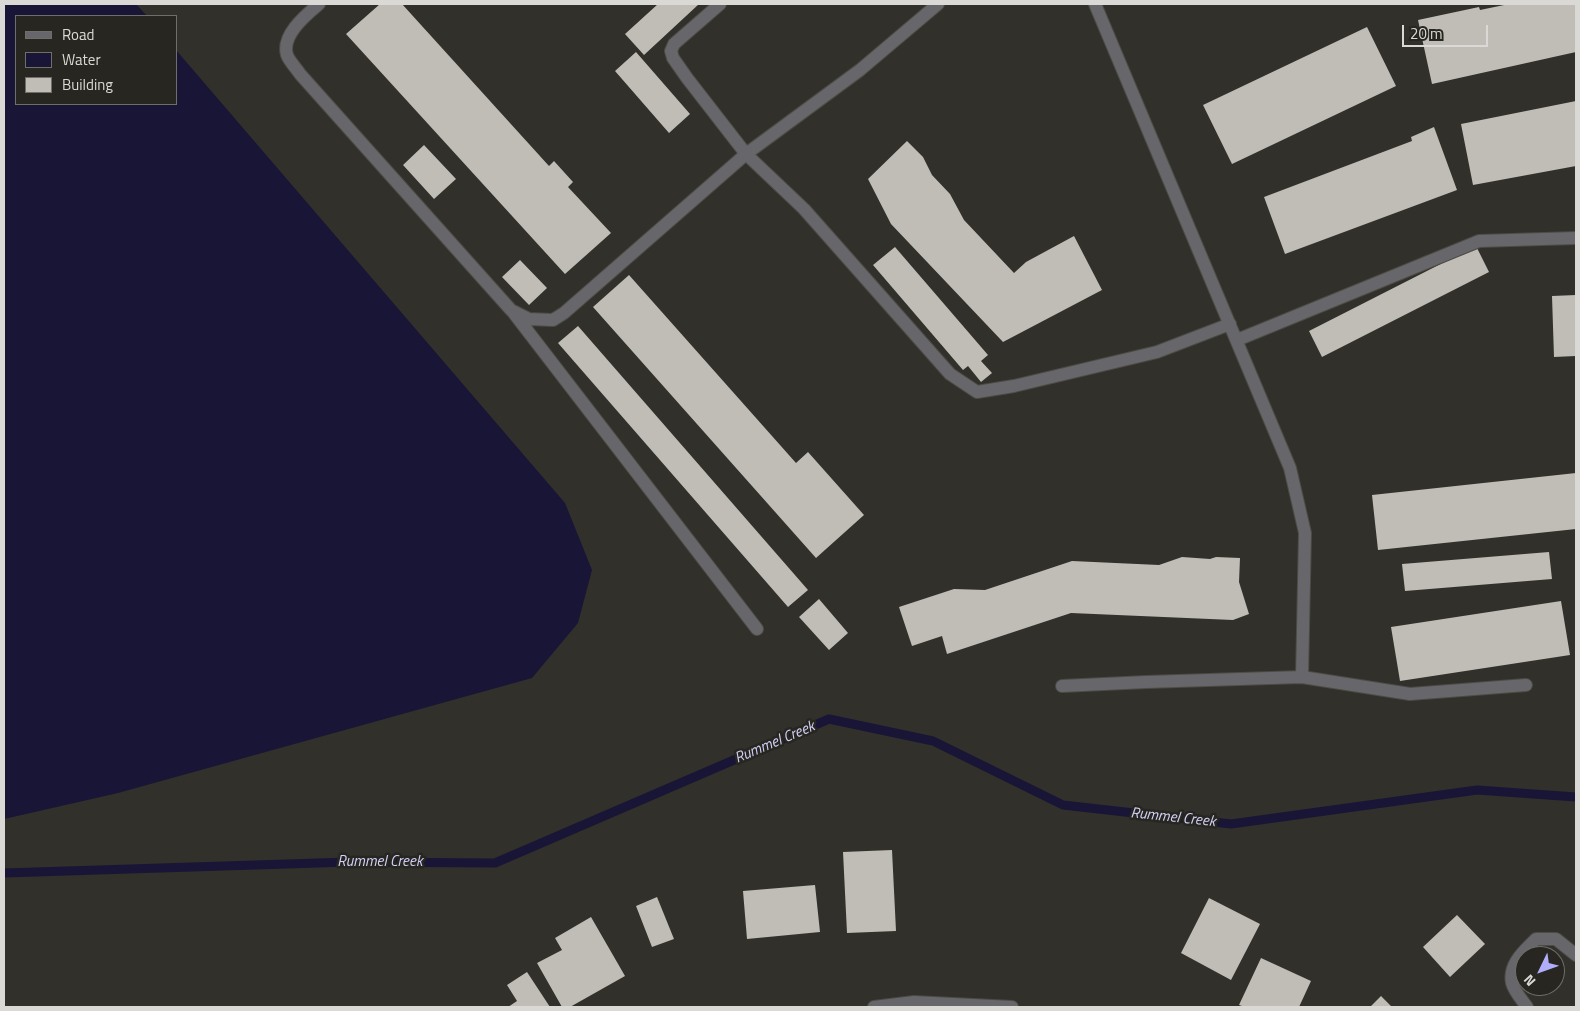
<!DOCTYPE html>
<html>
<head>
<meta charset="utf-8">
<style>
  body { margin:0 }
  #map { position:relative; width:1580px; height:1011px; overflow:hidden; background:#32302a; font-family:"Titillium Web",sans-serif }
  canvas { display:block }
  .frame { position:absolute; inset:0; border:5px solid #dad9d5; pointer-events:none }
  .legend { position:absolute; left:15px; top:15px; width:162px; height:90px; box-sizing:border-box; background:#282620; border:1px solid #6f6e68; margin:0; padding:6px 9px; list-style:none; font-size:15px; color:#dad9d5 }
  .legend li { display:flex; align-items:center; gap:10px; height:25px }
  .legend b { width:25px; border:1px solid #6f6e68 }
  .north { position:absolute; left:1515px; top:946px; width:50px; height:50px; box-sizing:border-box; background:#282620; border:1px solid #6f6e68; border-radius:50%; rotate:228deg; font-size:14px; font-weight:700; line-height:20px; text-align:center; color:#dad9d5 }
  .north::after { content:''; display:block; margin:auto; width:18px; height:22px; background:#b0adfa; clip-path:polygon(50% 0,100% 100%,50% 72%,0 100%) }
  .scale { position:absolute; left:1402px; top:25px; width:86px; height:22px; box-sizing:border-box; border:2px solid #dad9d5; border-top:0; padding-left:6px; font-size:15px; line-height:18px; white-space:nowrap; color:#dad9d5; -webkit-text-stroke:4px #282620; paint-order:stroke }
</style>
</head>
<body>
<div id="map">
<canvas width="1580" height="1011"></canvas>
<div class="frame"></div>
<ul class="legend">
<li><b style="height:6px;background:#67676b"></b>Road</li>
<li><b style="height:14px;background:#191536"></b>Water</li>
<li><b style="height:14px;background:#bfbdb5"></b>Building</li>
</ul>
<div class="north">N</div>
<div class="scale">20 m</div>
</div>
<script>
const ctx = document.querySelector('canvas').getContext('2d');
ctx.lineJoin = 'round';
function paint(path, color) {
  ctx.fillStyle = color;
  ctx.fill(path, 'evenodd');
}
function stroke(path, color, width, dash) {
  ctx.strokeStyle = color;
  ctx.lineWidth = width;
  ctx.lineCap = dash ? 'butt' : 'round';
  ctx.setLineDash(dash || []);
  ctx.stroke(path);
}
function label(font, color, halo, rows, align = 'center') {
  ctx.font = font + ' "Titillium Web",sans-serif';
  ctx.lineWidth = 5;
  ctx.setLineDash([]);
  ctx.textBaseline = 'middle';
  ctx.strokeStyle = halo;
  ctx.fillStyle = color;
  for (const [text, x, y, turn = 0] of rows) {
    ctx.save();
    ctx.translate(x, y);
    ctx.rotate((+turn || 0) * Math.PI / 180);
    ctx.textAlign = isNaN(turn) ? turn : align;
    if (halo) ctx.strokeText(text, 0, 0);
    ctx.fillText(text, 0, 0);
    ctx.restore();
  }
}
paint(new Path2D(`
  M4 4H136L147 16H16V104H176V50L565 503 592 570 578 623 532 678 118 793 4 819Z`), '#191536');
stroke(new Path2D(`
  M4 873 349 862 495 863 829 719 933 741 1063 805 1231 824 1477 790 1576 797`), '#191536', 9);
paint(new Path2D(`
  M380 4H402L549 166 554 161 573 182 568 187 611 233 565 274 346 34Z
  M658 4H699L644 55 625 34Z
  M1509 4H1576V52L1432 84 1418 20 1479 7 1480 10Z
  M1367 27 1396 86 1232 164 1203 105Z
  M636 52 690 114 669 133 615 71Z
  M1576 101V166L1473 185 1461 124Z
  M1434 127 1457 190 1285 254 1264 197 1412 141 1411 137Z
  M907 141 923 157 932 175 950 194 964 220 1014 273 1026 262 1074 236 1102 290 1003 342 891 224 868 179Z
  M424 145 456 179 434 199 403 165Z
  M1476 246 1489 272 1322 357 1309 331Z
  M895 247 988 355 981 361 992 373 981 382 968 366 963 370 873 265Z
  M520 260 547 288 529 305 502 277Z
  M629 275 796 463 808 452 864 515 816 558 593 307Z
  M1576 295V356L1554 357 1552 296Z
  M578 326 808 590 788 607 558 343Z
  M1576 473V529L1378 550 1372 495Z
  M1549 552 1552 579 1405 591 1402 564Z
  M1182 557 1210 559 1216 557 1240 558 1239 582 1249 614 1233 620 1071 613 947 654 942 636 912 646 899 607 954 589 985 590 1072 561 1159 565Z
  M819 599 848 633 829 650 799 617Z
  M1561 601 1570 655 1400 681 1391 627Z
  M892 850 896 931 847 933 843 852Z
  M815 885 820 932 747 939 743 891Z
  M657 897 674 939 652 947 636 906Z
  M1209 898 1260 924 1231 980 1181 953Z
  M1457 915 1485 944 1450 977 1423 947Z
  M591 917 625 976 570 1007H562L537 963 562 950 555 938Z
  M1261 958 1311 981 1299 1007H1245L1239 1005Z
  M527 972 550 1007H508L517 1001 507 985Z
  M1381 996 1392 1007H1370Z`), '#bfbdb5');
const service = new Path2D(`
  M319 4C306 15 281 35 287 55 289 61 297 69 300 74L511 310 529 319 553 320 564 313 746 154 860 70 938 4
  M720 4 674 44 671 51 673 58 687 78 746 154 804 209 950 374 977 392 1014 386 1157 352 1230 324
  M1095 4 1290 468 1305 533 1302 677
  M513 312 757 629
  M1237 340 1479 241 1576 238
  M1062 686 1146 682 1302 677 1410 694 1526 685`);
const minor = new Path2D(`
  M874 1007 914 1002 1012 1007
  M1527 1007C1522 1000 1514 991 1512 983 1508 964 1525 950 1536 939H1556L1576 955`);
stroke(service, '#4d4b45', 14);
stroke(minor, '#4d4b45', 14);
stroke(service, '#67676b', 12);
stroke(minor, '#67676b', 12);
label('italic 15px', '#d3d2fa', '#282620', [
  ["Rummel Creek",775,743,-23],
  ["Rummel Creek",1173,818,6],
  ["Rummel Creek",380,862]
]);
</script>
</body>
</html>
